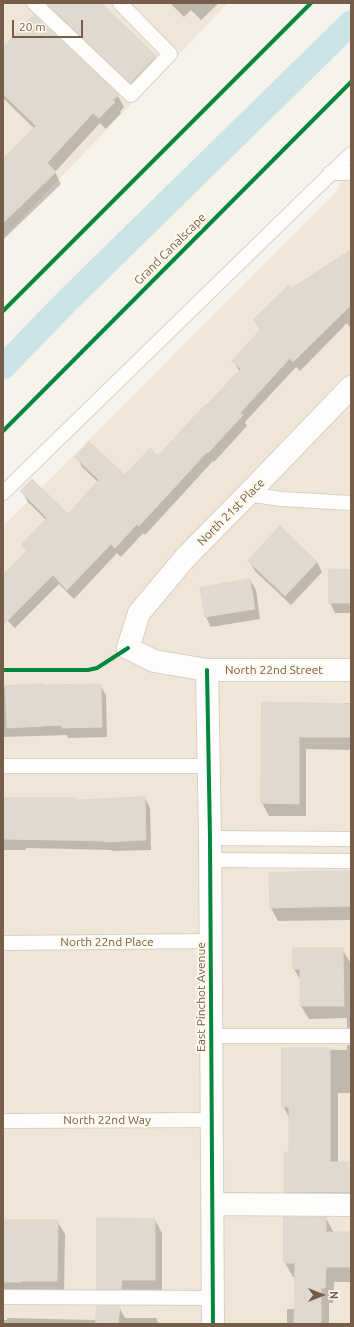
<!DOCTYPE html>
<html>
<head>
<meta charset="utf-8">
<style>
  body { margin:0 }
  #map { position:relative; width:354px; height:1327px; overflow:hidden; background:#f6f3ea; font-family:Ubuntu,sans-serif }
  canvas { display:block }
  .frame { position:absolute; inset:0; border:4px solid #755d4a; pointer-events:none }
  .north { position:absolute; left:302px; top:1275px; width:40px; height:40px; -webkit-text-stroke:3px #fff9eb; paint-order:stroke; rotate:90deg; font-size:11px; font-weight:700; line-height:16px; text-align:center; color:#755d4a }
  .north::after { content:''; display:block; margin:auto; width:14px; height:18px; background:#755d4a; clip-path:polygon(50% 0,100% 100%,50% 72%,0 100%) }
  .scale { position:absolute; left:12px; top:20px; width:71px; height:18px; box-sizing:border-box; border:2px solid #755d4a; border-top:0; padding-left:5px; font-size:12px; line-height:14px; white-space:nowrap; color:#755d4a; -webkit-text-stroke:3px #fff9eb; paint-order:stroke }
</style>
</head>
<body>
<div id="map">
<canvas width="354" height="1327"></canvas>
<div class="frame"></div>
<div class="north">N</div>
<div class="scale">20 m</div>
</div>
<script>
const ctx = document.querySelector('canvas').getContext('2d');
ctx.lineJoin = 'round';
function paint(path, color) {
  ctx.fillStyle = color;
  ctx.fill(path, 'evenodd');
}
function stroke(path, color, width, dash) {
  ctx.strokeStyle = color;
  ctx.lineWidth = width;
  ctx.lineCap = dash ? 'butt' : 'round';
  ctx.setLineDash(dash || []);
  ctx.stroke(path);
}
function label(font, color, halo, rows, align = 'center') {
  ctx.font = font + ' Ubuntu,sans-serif';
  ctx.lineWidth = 4;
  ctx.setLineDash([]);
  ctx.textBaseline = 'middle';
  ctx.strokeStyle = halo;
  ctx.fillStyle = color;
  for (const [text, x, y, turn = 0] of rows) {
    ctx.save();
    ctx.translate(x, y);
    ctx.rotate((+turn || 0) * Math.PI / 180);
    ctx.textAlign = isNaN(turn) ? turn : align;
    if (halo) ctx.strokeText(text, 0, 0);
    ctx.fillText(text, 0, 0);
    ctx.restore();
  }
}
paint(new Path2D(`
  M7 3H228L3 238V8Z
  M351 154V1324H3V526L339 189 340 164Z`), '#f0e6d7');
paint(new Path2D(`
  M47 3H99L155 57 159 64 135 89 51 10Z
  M170 3H219L201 20 191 10 184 17Z
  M3 50 118 96 124 107 120 112 121 113 106 129 100 123 55 172 61 184 3 240V160L35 129 3 98Z
  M351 257V329L347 323 300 371 296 367 245 422 247 426 214 462 213 461 145 535 143 533 121 557 117 553 74 599 59 584 15 628 4 617 3 618V577L27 553 23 545 46 520 27 501 22 491 68 516 98 482 82 467 77 457 125 477 158 457 239 371 234 361 261 331 254 320 292 289Z
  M280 528 317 562 322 572 291 605 255 571 249 561Z
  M351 571V613H335L330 603Z
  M250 580 256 590 260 619 211 627 206 617 201 589Z
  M100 685 106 695 107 737 68 738 67 735 3 737V686Z
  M263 703 344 704V703H351V750L306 749V816H269L262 803Z
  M145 798 150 808 151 850 112 851 111 850 26 848V850H3V799L75 801Z
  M351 872V920L278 921 271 908Z
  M342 949 350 962 351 1034 347 1027V1018L309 1019 301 1006V981L294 969Z
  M347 1045H351V1093H338V1163H351V1207L293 1206 285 1192 290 1153V1119L283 1106V1049L347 1050Z
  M326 1218 334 1233H351V1282H334L333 1303H329V1324H287V1309H295V1277H293L285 1263Z
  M155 1220 162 1233V1293L105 1302 98 1289Z
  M3 1221H57L65 1234 64 1294 3 1295Z
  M119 1307 125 1318H156L159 1324H3V1320H7V1318L97 1320Z`), '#0003');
stroke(new Path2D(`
  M3 367 67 301 351 23`), '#cbe3e7', 25);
const building = new Path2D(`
  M46 3H101L156 56 130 83Z
  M34 15 119 95 113 100 115 102 99 118 93 113 47 163 56 172 3 223V159L36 126 3 94V48Z
  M351 250V305L293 362 290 358 240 413 243 415 208 453 207 452 139 526 137 524 115 548 111 544 67 590 53 575 3 625V575L27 551 21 545 47 518 20 491 32 479 68 514 99 480 75 457 89 442 125 475 150 448 158 456 206 404 207 405 241 369 232 361 261 329 253 320 289 285 292 288Z
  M280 526 317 562 285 596 248 561Z
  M329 569 351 570V603H329Z
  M250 579 255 609 205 617 200 588Z
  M43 684V685L101 684 102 727 62 728V725L7 728 5 686Z
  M262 702 351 704V737H299V804L261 803Z
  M145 797 146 840 105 842V841L3 839V798H75V800Z
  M351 871V906L270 908 269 873Z
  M293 948H343L344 1006H300V969H293Z
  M282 1048H330V1162H351V1192H284V1152H289V1107H282Z
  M284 1217H326V1232H351V1267H326L325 1288H321V1324H294L295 1263H284Z
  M97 1218 155 1219V1280H122L121 1289H97Z
  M3 1220H58L57 1281H21V1282H3Z
  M97 1306H120L118 1324H96Z`);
paint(building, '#e1d9cf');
stroke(building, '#dfd7cc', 1);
const lane = new Path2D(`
  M34 3 131 95 170 54 120 3
  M330 173H351
  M3 493 351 154
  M248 494 281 499 351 503
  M3 766H209
  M210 838 351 839
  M210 860 351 861
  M3 943 211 941
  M211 1036H351
  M3 1121 212 1120
  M3 1297 213 1298`);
const street = new Path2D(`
  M128 648 139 613 185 558 248 494 351 387
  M207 670 210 838 213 1324
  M212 1204 351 1205`);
const secondary = new Path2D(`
  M128 648 154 661 207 670H351`);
stroke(lane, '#d6d0c8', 16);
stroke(street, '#d6d0c8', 24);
stroke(secondary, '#d6d0c8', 24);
stroke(lane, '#fefdfc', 14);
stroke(street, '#fefdfc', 22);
stroke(secondary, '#fefdfc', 22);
stroke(new Path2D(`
  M3 311 311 3
  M3 431 351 82
  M3 670H88L97 668 128 648
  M207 670 210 838 213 1324`), '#00873e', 4);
label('12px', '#755d4a', '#fff9eb', [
  ["Grand Canalscape",170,249,-45],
  ["North 21st Place",231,512,-45],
  ["North 22nd Street",274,670],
  ["North 22nd Place",107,942],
  ["East Pinchot Avenue",201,997,-90],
  ["North 22nd Way",107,1120]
]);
</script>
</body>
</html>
